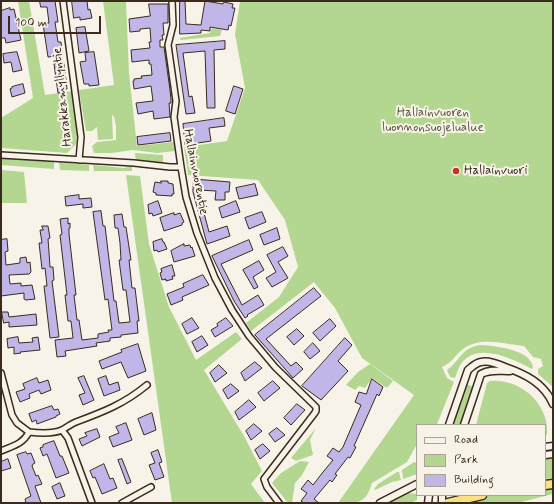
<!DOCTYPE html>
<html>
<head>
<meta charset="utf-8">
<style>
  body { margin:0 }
  #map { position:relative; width:554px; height:504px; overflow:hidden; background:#f7f3e8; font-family:Mynerve,sans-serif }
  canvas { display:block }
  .frame { position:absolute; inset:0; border:2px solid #3b2a1e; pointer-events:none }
  .legend { position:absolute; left:416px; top:424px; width:130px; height:72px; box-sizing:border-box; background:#f7f3e8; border:1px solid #aca397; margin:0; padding:5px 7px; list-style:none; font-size:12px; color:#3b2a1e }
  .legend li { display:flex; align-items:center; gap:8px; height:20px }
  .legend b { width:20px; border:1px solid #aca397 }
  .scale { position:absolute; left:8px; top:16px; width:93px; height:18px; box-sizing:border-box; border:2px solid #3b2a1e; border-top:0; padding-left:5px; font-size:12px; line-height:14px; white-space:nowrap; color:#3b2a1e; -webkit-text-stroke:3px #f7f3e8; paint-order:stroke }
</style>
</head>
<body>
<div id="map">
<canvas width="554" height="504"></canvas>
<div class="frame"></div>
<ul class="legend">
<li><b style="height:5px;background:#f7f3e8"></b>Road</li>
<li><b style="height:11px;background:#b3d791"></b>Park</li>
<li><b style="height:11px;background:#c1b6e8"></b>Building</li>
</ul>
<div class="scale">100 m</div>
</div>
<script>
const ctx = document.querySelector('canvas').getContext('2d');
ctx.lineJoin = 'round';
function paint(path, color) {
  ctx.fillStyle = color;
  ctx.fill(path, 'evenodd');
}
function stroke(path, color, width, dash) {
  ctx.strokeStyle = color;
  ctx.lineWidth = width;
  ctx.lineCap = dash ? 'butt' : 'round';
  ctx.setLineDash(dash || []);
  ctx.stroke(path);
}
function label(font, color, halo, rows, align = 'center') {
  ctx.font = font + ' Mynerve,sans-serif';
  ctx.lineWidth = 4;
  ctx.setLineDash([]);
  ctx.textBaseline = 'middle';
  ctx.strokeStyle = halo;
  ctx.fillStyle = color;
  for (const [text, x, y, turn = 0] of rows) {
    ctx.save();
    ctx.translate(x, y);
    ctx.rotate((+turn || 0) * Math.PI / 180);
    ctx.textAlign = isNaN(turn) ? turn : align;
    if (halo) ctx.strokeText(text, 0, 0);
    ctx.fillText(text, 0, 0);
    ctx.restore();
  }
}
paint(new Path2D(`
  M18 1H29L45 95 72 91 77 134 76 144 67 153 1 148V118L33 98Z
  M103 1H126L129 73 137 146 174 142 175 151 157 153 133 150 112 153H94L92 146 97 142 116 140V126L114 117 112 115 113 139 98 140 97 127 92 131H86L79 90 114 85Z
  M240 1H553V387L538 374V369L543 366 541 359 533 357 524 346C504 344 481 336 463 349 455 355 452 363 442 367L447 378 454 382 437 424 436 425H417V444L407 462 372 483C366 504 358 503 338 503L414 395 362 358 335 308 314 282 251 331 246 323 279 297 298 267 285 220 258 180 188 175 184 147 227 141 245 88 235 34Z
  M212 28 222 30 220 36 181 40 179 38 210 33Z
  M135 153 163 155V164L136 162Z
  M1 158 54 162V169L1 165Z
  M59 162 89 165V171L60 170Z
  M93 165 124 168 132 166V171H94Z
  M1 170 24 172 27 203H1Z
  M126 175 140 176 149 244 169 307 196 360 236 332 242 339 204 370 244 436 262 471 251 484 265 503H172Z
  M480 345C495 346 530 349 533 367L532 369C513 359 477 341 461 364 458 368 457 373 455 378L450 377 447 370C460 361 461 348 480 345Z
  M370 364 393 381 387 388 372 378 365 388 359 386 355 390 346 385 358 372Z
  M490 381C520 378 550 404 547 435L545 436V425H476L487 383Z
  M466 384 474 387 461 425H451Z
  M316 428 310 440 313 455 296 461 291 458Z
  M545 457H553V478L545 479Z
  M300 461 309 462 302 475 295 483 292 503H288L272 483 281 473Z
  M414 462 417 463V474L403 479 402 470Z
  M397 472H399L401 480 392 482 375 490 374 489 378 484Z
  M553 486V494L517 503H464L493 495H545V487Z
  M407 493 417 494V500L410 503H389Z`), '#b3d791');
const building = new Path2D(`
  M40 1H55L58 22H55L58 42H61L62 53 57 54V56L48 57 43 24 49 23 47 7H41Z
  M72 1H87L88 10 90 9 92 18 80 20V17L74 18Z
  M180 1H185L186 24 201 25 205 1 223 4 224 2 233 4 232 8H235L231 26 229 25 228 30 210 27V31L201 30V33L180 34Z
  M149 4H168V23H163L164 35H162L163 40H160V47H164L170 90 171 100V103H169L170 117 154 119 153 111 138 114 136 103 153 101 151 86 134 89 133 81H134V79L142 78 141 76 152 75 151 64H149V60L132 62 131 50 150 48 149 42H151L150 28 140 29V31L130 32 129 19 150 16Z
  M10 8V10L14 9 21 40 6 43 5 38H1V11Z
  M85 27 89 51 79 53 76 28Z
  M225 41V49L214 50 215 108H207L205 51 183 53 189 97 192 96 195 113 186 114 176 45Z
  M17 52 22 70 13 72 11 62 4 63 3 54Z
  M94 52 99 85 89 86V84H84L80 62 86 61 85 53Z
  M64 63 67 89H64V93H58L54 64Z
  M23 84 25 93 12 97 10 89 12 88V87Z
  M234 86 243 89 235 114 226 111Z
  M224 118 225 126 209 128 211 141 185 145 183 124Z
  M170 133 171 141 138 145 137 137Z
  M194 179 230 182 229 192H225V200H215L216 191 198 190 209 232 227 226 230 236 207 244 193 192Z
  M161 181H168V183L173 184 174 194H172V196L156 195V193L153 192 155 182 161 183Z
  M255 184 258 195 239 199 236 188Z
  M79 195V199L91 198 92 207 83 208V204L66 206 65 197Z
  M158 201 162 213 153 216 152 213 149 214 148 205Z
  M236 201 240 212 222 218 219 208Z
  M101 211 103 226H105L114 301H116L119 323 130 322 126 290H123L119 260H121L120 243 118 228H115L114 215 122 214 124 227H126L131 260H129L132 288H135L139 321H137L138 333 121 335V337L110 338V341L96 343 97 346 65 351 66 356 57 357 55 340 73 338 71 321H68L65 295H67L60 235 62 234 60 219 68 218V224L70 223V228H69V234L76 295H74L77 320H79L82 340 98 338V334L109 332 108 330H112L108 299 105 300 93 212Z
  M262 212 266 222 249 229 245 218Z
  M174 213V215L180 213 184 222 182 223V225L164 231 160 218Z
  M42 226H48L50 238 48 239 49 252 50 267H53L54 280 52 281 59 337 50 338 44 286H47L45 268 42 269 39 243H42L40 230H43Z
  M277 228 280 239 264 245 260 235Z
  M7 239 8 251 5 252 6 265 20 263V258L26 257 27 263 30 262 31 272 29 274 9 275 10 284 21 283V286L32 285 35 299 26 300 24 299V293L1 296V240Z
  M162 239 163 242H164L167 249 158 252 157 250 154 251 153 242Z
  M249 240 253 250 221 264 242 305 258 295 264 305 247 315 248 316 245 318 234 301 212 256Z
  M184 244V246L190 245 191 248 192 247 195 256 174 262 171 251Z
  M283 247 288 256 278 262 288 278 272 287 266 278 276 272 267 255Z
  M259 261 264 270 253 277 258 287 254 289 243 270Z
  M172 265 175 276H172L173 279 166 281V279L162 280 160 273 162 272 161 269Z
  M203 275 209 285 182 297 183 300 171 305 167 294 184 287 183 284Z
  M314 288 321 296 266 339 291 366 296 362 303 369 293 378 255 335Z
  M2 312H8L9 317 36 314 37 325 9 327V322L4 323Z
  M192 318 199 328 187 334 182 324Z
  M226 318 233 326 215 337 211 330 218 326 217 324Z
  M330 319 336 326 320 341 313 333Z
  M297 329 304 336 294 345 287 337Z
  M202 336 208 345 197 352 192 342Z
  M18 337 19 343 33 342 32 338 38 337 40 350 20 352 21 353 14 354V347L8 348 7 339Z
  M345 338 352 345 338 361 348 371 321 400 302 386Z
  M313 343 320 351 310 359 304 352Z
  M138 344 146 371 128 378 121 362 102 369 99 361 122 352 121 350Z
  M255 362 262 368 245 381 241 373Z
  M219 365 227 373 215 382 210 373Z
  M84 376 94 400 83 405 79 395 85 393 78 378Z
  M106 376 109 385 118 382 120 390 104 396 98 379Z
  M37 378 39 383 48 380 51 390 41 394 39 390 29 394 30 398 20 402 16 392 25 389 23 384Z
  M372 379 383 387 379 396 377 394 354 446 356 447 350 458 348 457 335 474 337 475 332 482 330 480 314 499 319 503H304L301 501 307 493 301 489 308 480 313 485 323 472 333 460 327 456 333 448 339 452 343 447 361 405 355 402 359 392 366 394Z
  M273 381 280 388 264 401 258 393Z
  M231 384 239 391 228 399 223 390Z
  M249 400 256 407 239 420 235 412Z
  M297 404 305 410 291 425 284 418Z
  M52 406 54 410 58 409 60 414 56 416V417L37 424 36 420 32 422 29 414Z
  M152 413 156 430 144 435 138 419Z
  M126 423 132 440 113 447 109 437 119 433 116 427Z
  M254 424 262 431 251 440 246 431Z
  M277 428 285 435 275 442 269 434Z
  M97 429 100 437 82 446 79 439 87 436 85 433Z
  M54 441 60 456H62L69 473 56 478 47 454 43 456 40 448 43 447V445Z
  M263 444 270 451 260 459 255 450Z
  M158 450 162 462 159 463 164 477 155 480 149 465 155 463 151 453Z
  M26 452 27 454 31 453 35 463 33 464 32 466 36 476 38 475 42 484 35 486 41 503H26L25 499 31 496 17 455Z
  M8 459 11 468 1 471V462Z
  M122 459 131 482 127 484 118 460Z
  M104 464 110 479 113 478 117 488 102 494 95 477 93 478 90 471Z
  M60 483 65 496 57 499 52 487Z`);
paint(building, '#c1b6e8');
stroke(building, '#3b2a1e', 1);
const minor = new Path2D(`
  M63 1 81 137 79 160
  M172 1 173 25 168 45 176 101 174 117 181 167 186 197 197 233 215 278 232 310 249 336 275 367 316 407V411L314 414 264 479 267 487 279 503
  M1 155 134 163 170 167H181
  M1 373 12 415 17 423 29 432
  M62 430 68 438 92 503
  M1 451C13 446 23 444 29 432 38 433 53 434 62 430 67 427 71 424 76 422 103 412 124 404 147 385
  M122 503 151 487`);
const tertiary = new Path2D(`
  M449 425 468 370C472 367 475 363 481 362 488 360 498 364 505 367 525 374 544 383 553 404
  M464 425 481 374C490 369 500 371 510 371
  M545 447 553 446
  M545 455 553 454
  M380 503 417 484
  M428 503 429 495
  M442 503V495`);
const trunk = new Path2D(`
  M545 485 553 484
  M448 503 482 495`);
stroke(minor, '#3b2a1e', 8);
stroke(tertiary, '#3b2a1e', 9);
stroke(trunk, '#3b2a1e', 11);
stroke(minor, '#f7f3e8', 5);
stroke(tertiary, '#f7f3e8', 6);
stroke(trunk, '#f8e181', 8);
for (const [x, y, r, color] of [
  [456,171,4,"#c8321e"]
]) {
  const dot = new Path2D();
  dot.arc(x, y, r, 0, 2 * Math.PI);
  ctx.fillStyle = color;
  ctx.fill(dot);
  stroke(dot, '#f7f3e8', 1.5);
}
label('13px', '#3b2a1e', '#f7f3e8', [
  ["Harakkamyllyntie",63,97,-96],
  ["Hallainvuorentie",195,172,79]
]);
label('13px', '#59553b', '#f7f3e8', [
  ["Hallainvuoren",433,113],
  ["luonnonsuojelualue",433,128]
]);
label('13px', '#3b2a1e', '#f7f3e8', [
  ["Hallainvuori",464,171]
], 'left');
</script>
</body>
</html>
